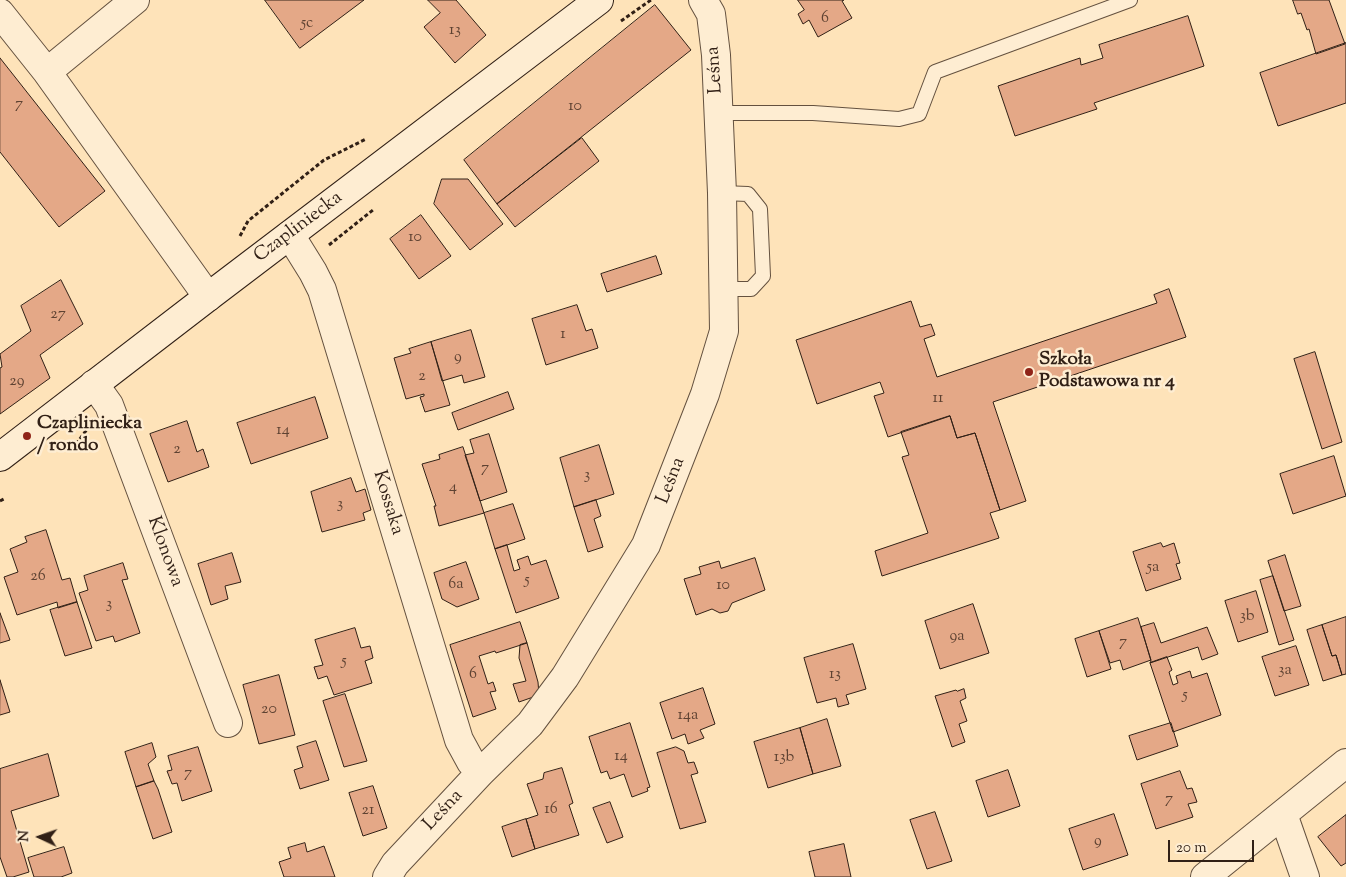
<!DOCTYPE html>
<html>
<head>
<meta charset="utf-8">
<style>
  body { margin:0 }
  #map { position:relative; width:1346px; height:877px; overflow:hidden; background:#fee3b9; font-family:"Sorts Mill Goudy",serif }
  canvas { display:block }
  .north { position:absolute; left:15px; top:812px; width:50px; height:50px; -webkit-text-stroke:4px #feedd2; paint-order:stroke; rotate:273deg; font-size:14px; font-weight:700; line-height:20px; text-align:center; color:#312016 }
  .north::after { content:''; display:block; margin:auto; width:18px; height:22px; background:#312016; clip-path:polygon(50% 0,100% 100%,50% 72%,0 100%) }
  .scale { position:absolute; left:1168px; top:840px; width:86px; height:22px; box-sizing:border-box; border:2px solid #312016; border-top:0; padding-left:6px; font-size:15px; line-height:18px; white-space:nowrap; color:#312016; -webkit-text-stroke:4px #feedd2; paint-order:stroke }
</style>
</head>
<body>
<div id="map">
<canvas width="1346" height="877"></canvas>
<div class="north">N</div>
<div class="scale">20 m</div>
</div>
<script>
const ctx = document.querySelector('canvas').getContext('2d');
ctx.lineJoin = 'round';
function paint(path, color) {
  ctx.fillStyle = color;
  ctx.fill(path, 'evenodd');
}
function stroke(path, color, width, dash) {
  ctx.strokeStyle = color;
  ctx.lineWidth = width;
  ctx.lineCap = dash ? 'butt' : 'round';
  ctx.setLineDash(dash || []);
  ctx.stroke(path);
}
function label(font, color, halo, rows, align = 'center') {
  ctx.font = font + ' "Sorts Mill Goudy",serif';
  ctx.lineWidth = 5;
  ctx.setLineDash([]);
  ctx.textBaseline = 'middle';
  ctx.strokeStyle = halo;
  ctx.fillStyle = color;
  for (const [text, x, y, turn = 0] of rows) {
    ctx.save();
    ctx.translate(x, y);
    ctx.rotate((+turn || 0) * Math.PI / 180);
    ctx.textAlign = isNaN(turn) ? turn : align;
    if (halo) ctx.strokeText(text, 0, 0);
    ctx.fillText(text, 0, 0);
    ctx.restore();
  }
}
const building = new Path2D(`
  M265 0H364L300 48Z
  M428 0H456L486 35 455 63 424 27 440 13Z
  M798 0H844L842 1 852 18 818 37 809 20 803 24 798 14 804 10Z
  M1293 0H1329L1345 44 1316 54 1309 29 1307 30 1301 13 1298 14Z
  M655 5 691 50 497 204 464 160Z
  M1188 16 1204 66 1094 103 1097 109 1015 136 998 86 1080 58 1081 65 1103 58 1099 45Z
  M1346 43V103L1278 126 1260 73Z
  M0 58 105 191 59 227 0 152Z
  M582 138 599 161 515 227 497 204Z
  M442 179H468L503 224 470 250 434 204Z
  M421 215 451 256 419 279 390 239Z
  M656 256 662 274 607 292 601 274Z
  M61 280 83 324 40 355 50 378 0 414V368L2 367 0 354 31 331 21 306Z
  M1169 289 1186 337 993 402 1026 501 1000 510 975 433 957 438 950 416 888 437 874 396 884 393 880 382 817 404 796 340 911 301 920 327 931 324 935 335 924 339 937 377 1157 303 1154 295Z
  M577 305 586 331 592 329 598 348 546 365 532 319Z
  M471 330 485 377 464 383 462 375 442 381 431 342Z
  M431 342 450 405 425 412 420 397 424 396V394L406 399 394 358 411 353 409 349Z
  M1315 352 1342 442 1322 449 1294 359Z
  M508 392 514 409 458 430 452 413Z
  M315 397 328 438 251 464 237 423Z
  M950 416 957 438 975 433 1000 510 990 513 999 538 882 576 875 551 928 533 902 457 909 455 901 432Z
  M187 421 197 452 203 449 209 467 168 482 150 434Z
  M489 434 507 492 480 501 465 455 474 453 470 440Z
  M599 445 614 494 574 507 560 458Z
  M463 447 484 513 439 526 434 506H436L422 464 440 459 439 455Z
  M1334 456 1346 496 1293 514 1280 474Z
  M351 478 356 492 365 489 371 510 363 513 365 520 322 532 311 492Z
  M596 500 601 516 594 519 603 547 588 552 574 507Z
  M513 504 525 539 495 549 484 513Z
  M46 530 62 580 70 578 77 602 58 608 57 602 17 615 4 577 18 572 10 549 27 542 25 537Z
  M1161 543 1163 547 1174 543 1180 563 1176 564 1181 579 1146 591 1133 552Z
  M507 545 514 571 520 569 517 560 528 556 531 565 546 560 559 598 516 613 495 549Z
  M232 553 241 582 225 586 228 599 211 605 198 564Z
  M1285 555 1301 606 1284 611 1268 561Z
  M755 558 765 590 732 603 728 611 720 613 712 609 696 615 684 579 701 574 699 567 719 561 721 568Z
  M466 562 479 599 457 607 442 599 434 573Z
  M123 563 128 579 122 580 140 633 115 642 113 636 96 641 79 593 88 590 84 576Z
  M1273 576 1294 640 1279 645 1260 580Z
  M1256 591 1268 632 1238 642 1225 601Z
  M77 602 92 648 65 656 50 610Z
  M973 604 989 653 940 669 925 621Z
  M0 613 10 640 0 643Z
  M1346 617V674L1342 675 1336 655 1332 656 1322 625Z
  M1138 618 1151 660 1123 670 1120 660 1110 663 1099 631Z
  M520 622 527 643 496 653 495 651 479 656 488 684 493 682 496 691 490 692 496 709 473 717 450 645Z
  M1154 623 1161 643 1207 627 1218 654 1202 660 1198 647 1150 663 1151 661 1141 627Z
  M1322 625 1332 656 1336 655 1342 675 1323 681 1307 630Z
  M355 628 361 648 370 646 373 658 365 661 372 683 334 695 327 676 318 679 314 667 323 665 315 640Z
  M1099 631 1111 669 1087 677 1075 639Z
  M527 643 538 682 539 695 519 702 513 684 526 681 519 658 520 645Z
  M853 644 866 689 846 695 849 704 838 707 836 698 817 703 804 658Z
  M1296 646 1309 685 1275 696 1262 657Z
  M1167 657 1172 670 1169 672 1173 685 1178 683 1176 676 1190 671 1192 678 1207 673 1221 715 1173 732 1150 663Z
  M279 675 295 735 259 744 243 685Z
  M0 680 10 712 0 715Z
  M703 688 715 724 700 730 704 738 688 744 685 734 672 739 660 703Z
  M964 689 966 698 960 701 967 721 959 724 965 742 952 747 935 696 956 690 957 691Z
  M345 694 367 761 344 767 323 701Z
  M827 719 841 766 813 774 800 728Z
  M630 723 650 787 647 788 648 791 632 797 624 774 610 779 607 771 601 773 589 737Z
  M1171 723 1178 746 1137 760 1129 736Z
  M800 728 813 774 768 788 754 742Z
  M316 741 329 780 300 789 294 770 303 767 297 747Z
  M152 743 156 757 148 764 154 781 136 787 125 752Z
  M198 747 212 791 182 801 177 783 172 784 167 771 172 770 168 756Z
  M676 747 684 751 688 763 694 762 698 773 691 775 706 822 680 829 657 753Z
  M48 754 59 796 11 811 29 872 13 877H7L0 857V769Z
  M562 768 573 803 569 805 579 835 535 849 526 819 538 815 527 784 543 779 544 773Z
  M1008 770 1020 806 988 817 976 781Z
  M1180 771 1187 789 1192 788 1197 802 1188 804 1193 817 1156 829 1141 784Z
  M154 781 158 789 172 832 153 839 136 787Z
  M373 786 387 828 363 836 349 793Z
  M610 802 623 837 607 843 593 808Z
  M935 812 952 861 927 869 910 820Z
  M1114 814 1128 855 1083 870 1069 829Z
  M1346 815V863L1341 866 1318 837Z
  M526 819 535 849 512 857 502 827Z
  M305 843 307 852 324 846 335 877H284L279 862 291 858 288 848Z
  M844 844 851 877H815L809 852Z
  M64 847 72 873 61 877H34L28 858Z`);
paint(building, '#e4a887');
stroke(building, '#312016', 1);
const lane = new Path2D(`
  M718 113H813L899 119 919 114 935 72 1130 0
  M722 193 748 194 760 209 763 276 751 289H724`);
const street = new Path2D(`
  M0 13 47 72 208 297
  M47 72 135 0
  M290 235 313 272 322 290 459 740 471 762 481 772
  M94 384 109 405 228 723
  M1283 814 1305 877
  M387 877 395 864 481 772 530 724 565 677 646 545 705 394 724 331 722 193 716 55 711 14 703 0
  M1205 877 1346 763`);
const secondary = new Path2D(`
  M0 457 208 297 599 0`);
stroke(lane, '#64513f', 16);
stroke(street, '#64513f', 30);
stroke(secondary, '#312016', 30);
stroke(new Path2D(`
  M621 21 651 0
  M240 236 248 221 324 160 366 139
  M329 245 373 210
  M76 444 88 428
  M0 501 4 499`), '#312016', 3, [4, 2.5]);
stroke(lane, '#feedd2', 14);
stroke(street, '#feedd2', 28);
stroke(secondary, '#feedd2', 28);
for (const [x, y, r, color] of [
  [1029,372,5,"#8f2418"],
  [27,436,5,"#8f2418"]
]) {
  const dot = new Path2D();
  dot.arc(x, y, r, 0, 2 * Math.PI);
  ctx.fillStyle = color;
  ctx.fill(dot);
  stroke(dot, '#feedd2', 2);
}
label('16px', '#5e4232', null, [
  ["6",825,19],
  ["5c",307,24],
  ["13",455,31],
  ["7",19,105],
  ["10",575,107],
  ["10",415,238],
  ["27",58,315],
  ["1",563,335],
  ["9",458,358],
  ["2",422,377],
  ["29",17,382],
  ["11",938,399],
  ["14",283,431],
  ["2",177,450],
  ["7",485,469],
  ["3",587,476],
  ["4",453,488],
  ["3",340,505],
  ["5a",1153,568],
  ["26",38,577],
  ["5",527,581],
  ["6a",456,585],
  ["10",723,586],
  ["3",109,605],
  ["3b",1247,617],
  ["9a",957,637],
  ["7",1123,643],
  ["5",344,662],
  ["3a",1285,671],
  ["6",473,675],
  ["13",835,675],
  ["5",1185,696],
  ["20",269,710],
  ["14a",688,716],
  ["14",621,757],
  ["13b",784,758],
  ["7",188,774],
  ["7",1169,800],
  ["16",551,810],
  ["21",368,811],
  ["9",1098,842]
]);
label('19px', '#312016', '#feedd2', [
  ["Leśna",716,70,-94],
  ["Czapliniecka",299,228,-37],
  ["Leśna",672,481,-69],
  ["Kossaka",387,503,73],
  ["Klonowa",164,552,70],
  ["Leśna",444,811,-47]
]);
label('bold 19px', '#312016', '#feedd2', [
  ["Szkoła",1039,361],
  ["Podstawowa nr 4",1039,383],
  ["Czapliniecka",37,425],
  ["/ rondo",37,447]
], 'left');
</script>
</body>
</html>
